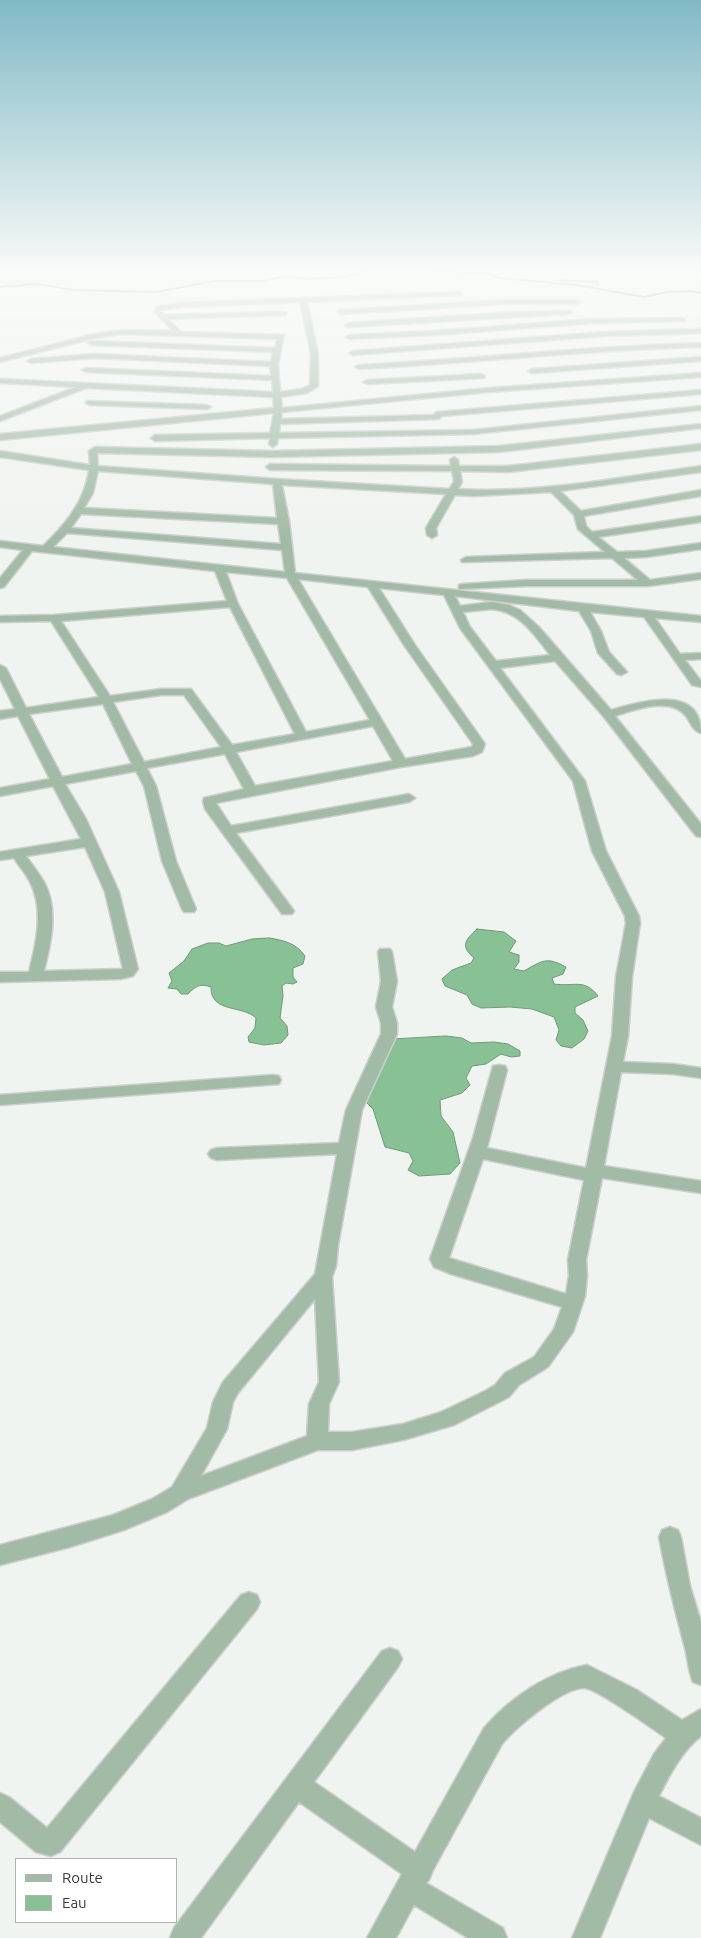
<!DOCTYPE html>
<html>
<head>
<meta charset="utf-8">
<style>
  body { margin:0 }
  #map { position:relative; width:701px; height:1938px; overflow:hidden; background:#f0f4f0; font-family:Ubuntu,sans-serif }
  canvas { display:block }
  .legend { position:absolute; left:15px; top:1858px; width:162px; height:65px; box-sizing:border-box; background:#fff; border:1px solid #b0b1b1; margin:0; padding:6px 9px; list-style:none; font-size:15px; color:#3a3c3b }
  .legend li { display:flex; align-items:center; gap:10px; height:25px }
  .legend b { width:25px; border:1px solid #b0b1b1 }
</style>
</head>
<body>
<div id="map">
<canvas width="701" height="1938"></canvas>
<ul class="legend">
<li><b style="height:6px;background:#a2bba6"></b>Route</li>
<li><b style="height:14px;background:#88c193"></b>Eau</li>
</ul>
</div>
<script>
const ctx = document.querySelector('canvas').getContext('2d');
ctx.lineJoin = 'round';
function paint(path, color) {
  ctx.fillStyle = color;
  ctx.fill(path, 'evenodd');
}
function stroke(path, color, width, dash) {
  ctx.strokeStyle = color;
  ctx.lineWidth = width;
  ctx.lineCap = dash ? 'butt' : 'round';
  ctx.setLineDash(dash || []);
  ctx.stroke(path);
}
const water = new Path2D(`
  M477 929 504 932 516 941 509 952 519 955V962L514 969 524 971C542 961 546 956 566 967L563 974 552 978 554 984C575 987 584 978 598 996L575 1007V1013L583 1020 588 1031 584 1039 572 1048 561 1046 556 1040 559 1030 554 1017 532 1009 510 1007 481 1008 472 1004 467 995 445 986 442 979 452 970 471 963 474 958C460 946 465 940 477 929Z
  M270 938C285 941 296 943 305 956L303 964 293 968V977L297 982 293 984 286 983 282 986 283 996 280 1018 287 1026 288 1035 281 1043 264 1045 249 1042 248 1037 255 1028 256 1018C243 1005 210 1013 211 987 200 983 196 986 188 994H181L177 989 168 988 172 981 169 973 184 961 192 949 208 943H219L226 946 252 939Z
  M446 1036 462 1038 471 1043 494 1042 508 1044 520 1051V1056L511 1057 501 1054 486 1064 472 1066 466 1078 470 1085 462 1093 440 1100 441 1116 453 1132 460 1163 450 1174 419 1176 408 1170 413 1161 409 1153 385 1147 373 1109 361 1097 367 1063 381 1055 382 1040Z`);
paint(water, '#88c193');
stroke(water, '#719979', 1);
stroke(new Path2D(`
  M559 280 597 282 598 284
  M0 287 37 284 74 290 156 292 214 281H263L286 276 307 279 344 277 377 268 485 273 500 278 576 285 644 297 666 292 691 291 701 293`), '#719979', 2);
const minor = new Path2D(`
  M459 292 462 294 461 295 307 302 318 354V386L307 393 281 397 282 408 489 388 701 373V377L489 392 282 412 281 419 433 415 437 412 701 390V394L442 416 439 419 280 424 279 433 473 430 701 406V410L473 434 278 438 277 444 273 447 269 444 270 438 155 441 151 438 155 435 270 433 274 413 0 440V434L274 408 273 397 86 388 0 421V416L76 387 0 383V379L273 392 272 380 86 372 82 370 86 368 271 376 270 366 94 358 31 363 27 361 31 359 94 354 271 362 273 352 92 345 88 343 92 341 275 348 277 339 122 334 95 338 0 362V358L94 334 122 330 173 331 155 312 156 307 181 303ZM300 302 311 354 310 385 302 389 280 392 278 364 284 335 181 332 168 319 284 315 286 314V312L165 315 161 312V310L181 307Z
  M504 300H577L580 302 577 304H504L341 314 338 312 341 310Z
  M571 311V313L569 314 348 327 345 325 348 323 514 312Z
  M682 318 685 320 684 321 592 323 434 335 350 339 346 337 350 335 434 331 592 319Z
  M701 329V333L605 336 353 355 349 353 353 351 605 332Z
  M701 343V347C587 350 473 363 359 369L355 367 359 365C473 359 587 346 701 343Z
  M701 357V361L532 373 528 371 532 369Z
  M481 374 485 376 484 378 367 384 363 382 367 380Z
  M87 401 207 405 211 407 207 409 90 405 86 403Z
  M701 424V428L499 452 272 457 97 453 98 466 277 479 449 489 454 482 452 471 270 470 266 467 270 464 451 466 450 460 454 457 458 460 459 466H508L701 444V450L508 472 460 471 462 482 458 489C539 494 621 477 701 466V472L560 491 581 511 701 490V496L584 516 586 526 592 532 701 516V522L598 537 617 552 646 551 701 543V549L646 557 624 558 650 580 701 573V579L648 586H527L459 589V585L463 584 527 580H638L612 558 462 562 461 560 466 557 605 552 578 529 574 515 551 492 474 496 455 495 436 528 437 535 432 538 427 535 426 528 446 494 282 485 289 521 295 573 701 616V622L655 618 680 654 701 653V659L685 660 701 681V687L692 685 644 617 590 612 601 631 609 652 627 672 621 675 617 674 598 653 591 631 579 611 455 596 460 606 492 602 509 605 520 610 539 627 611 710C639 702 701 683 701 733 693 731 690 722 686 716 670 696 635 710 615 716L701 824V837L696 836 604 717 555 661 500 668 585 781 606 851 639 916 640 923 632 977 628 1036 623 1062 673 1064 701 1068V1078L673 1074 621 1072 604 1166 701 1181V1193L602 1178 586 1260 587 1275 585 1296 573 1332 548 1367 519 1385 509 1397 454 1425 403 1440 352 1450H318L188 1499 167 1512 124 1530 70 1547 0 1565V1545L113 1515 152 1499 172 1487 207 1428 213 1402 223 1382 315 1274 337 1154 217 1160 211 1158 208 1154 211 1150 217 1148 339 1143 346 1110 381 1034V1023L376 1007 381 981 378 952 380 949H390L392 952 397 981 392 1007 397 1023V1034L362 1110 338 1245 336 1266 332 1277 339 1382 329 1404 328 1432H352L403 1424 441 1412 485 1391 495 1385 505 1373 534 1357 554 1329 562 1307 451 1274 434 1267 430 1259 473 1138 493 1066 499 1065 505 1066 507 1070 487 1148 586 1168 612 1036 616 977 626 923 625 916 592 851 573 781 460 628 444 595 379 588 415 645 485 744 482 752 473 756 401 767 216 803 231 826 409 794 415 798 409 802 236 833 294 911 292 914H282L205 809 203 801 204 798 244 789 225 754 147 768 156 786 176 861 196 909 194 912H184L182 909 162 861 144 786 136 771 65 784 86 819 119 892 138 969 133 976 120 979 0 982V972H29C36 943 44 912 31 884 27 874 19 867 14 858L0 860V852L81 839 53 786 0 796V788L50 779 18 716 0 719V711L15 709 0 679V665L6 668 26 708 99 697 51 621 0 622V616L54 615 227 601 215 571 32 551 4 587 0 588V578L23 550 0 547V541L43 546C65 525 85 501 89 470L0 457V451L90 465 89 451 95 447 272 451 499 446ZM98 471 273 484 277 518 84 508 93 493ZM81 514 278 524 281 544 71 528ZM67 533 282 550 285 572 53 547ZM226 572 287 578 370 720 306 732 238 604ZM298 579 368 587 404 645 473 744 472 747 405 759ZM230 607 295 734 232 745 191 689H161L110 696 61 621ZM492 609C520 612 534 634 550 655L496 661 470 627 463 612ZM161 695H184L221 747 144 762 113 702ZM103 704 132 764 62 777 29 714ZM373 726 393 761 255 786 236 752ZM85 847 105 892 123 969 44 971C51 943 59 909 44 882 39 873 32 865 26 856ZM483 1159 584 1180 568 1260 569 1275 566 1294 449 1258ZM315 1299 319 1382 309 1404 307 1436 201 1476 227 1429 233 1402 238 1393Z
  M273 1075 279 1076 281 1080 279 1084 0 1105V1095Z
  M670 1527 678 1530 681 1537 690 1586 701 1622V1685L693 1682C688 1671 688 1659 685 1648 675 1611 666 1575 659 1537L662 1530Z
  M249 1592 257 1595 260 1602 257 1609 60 1852 51 1856 36 1852 0 1822V1793L9 1797 47 1828 241 1595Z
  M390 1648 398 1651 402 1659 398 1667 314 1782 415 1852 484 1728C510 1698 548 1672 587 1665L637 1690 682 1720 701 1709V1736C682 1751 670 1774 659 1796L701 1818V1845L649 1818 600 1938H572L634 1792 654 1754 666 1738C653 1729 596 1688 584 1688 562 1688 515 1728 502 1744L433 1870 429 1880 426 1883 503 1928 507 1938H468L414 1905 396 1938H367L402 1874 299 1802 201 1938H170L174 1928 382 1651Z`);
stroke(minor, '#cccfcc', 3);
paint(minor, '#a2bba6');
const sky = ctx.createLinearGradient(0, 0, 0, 539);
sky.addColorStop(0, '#81b9c6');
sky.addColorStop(0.5, '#f8faf8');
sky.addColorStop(1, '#f8faf800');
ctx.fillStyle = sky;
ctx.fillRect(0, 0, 701, 539);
</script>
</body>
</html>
